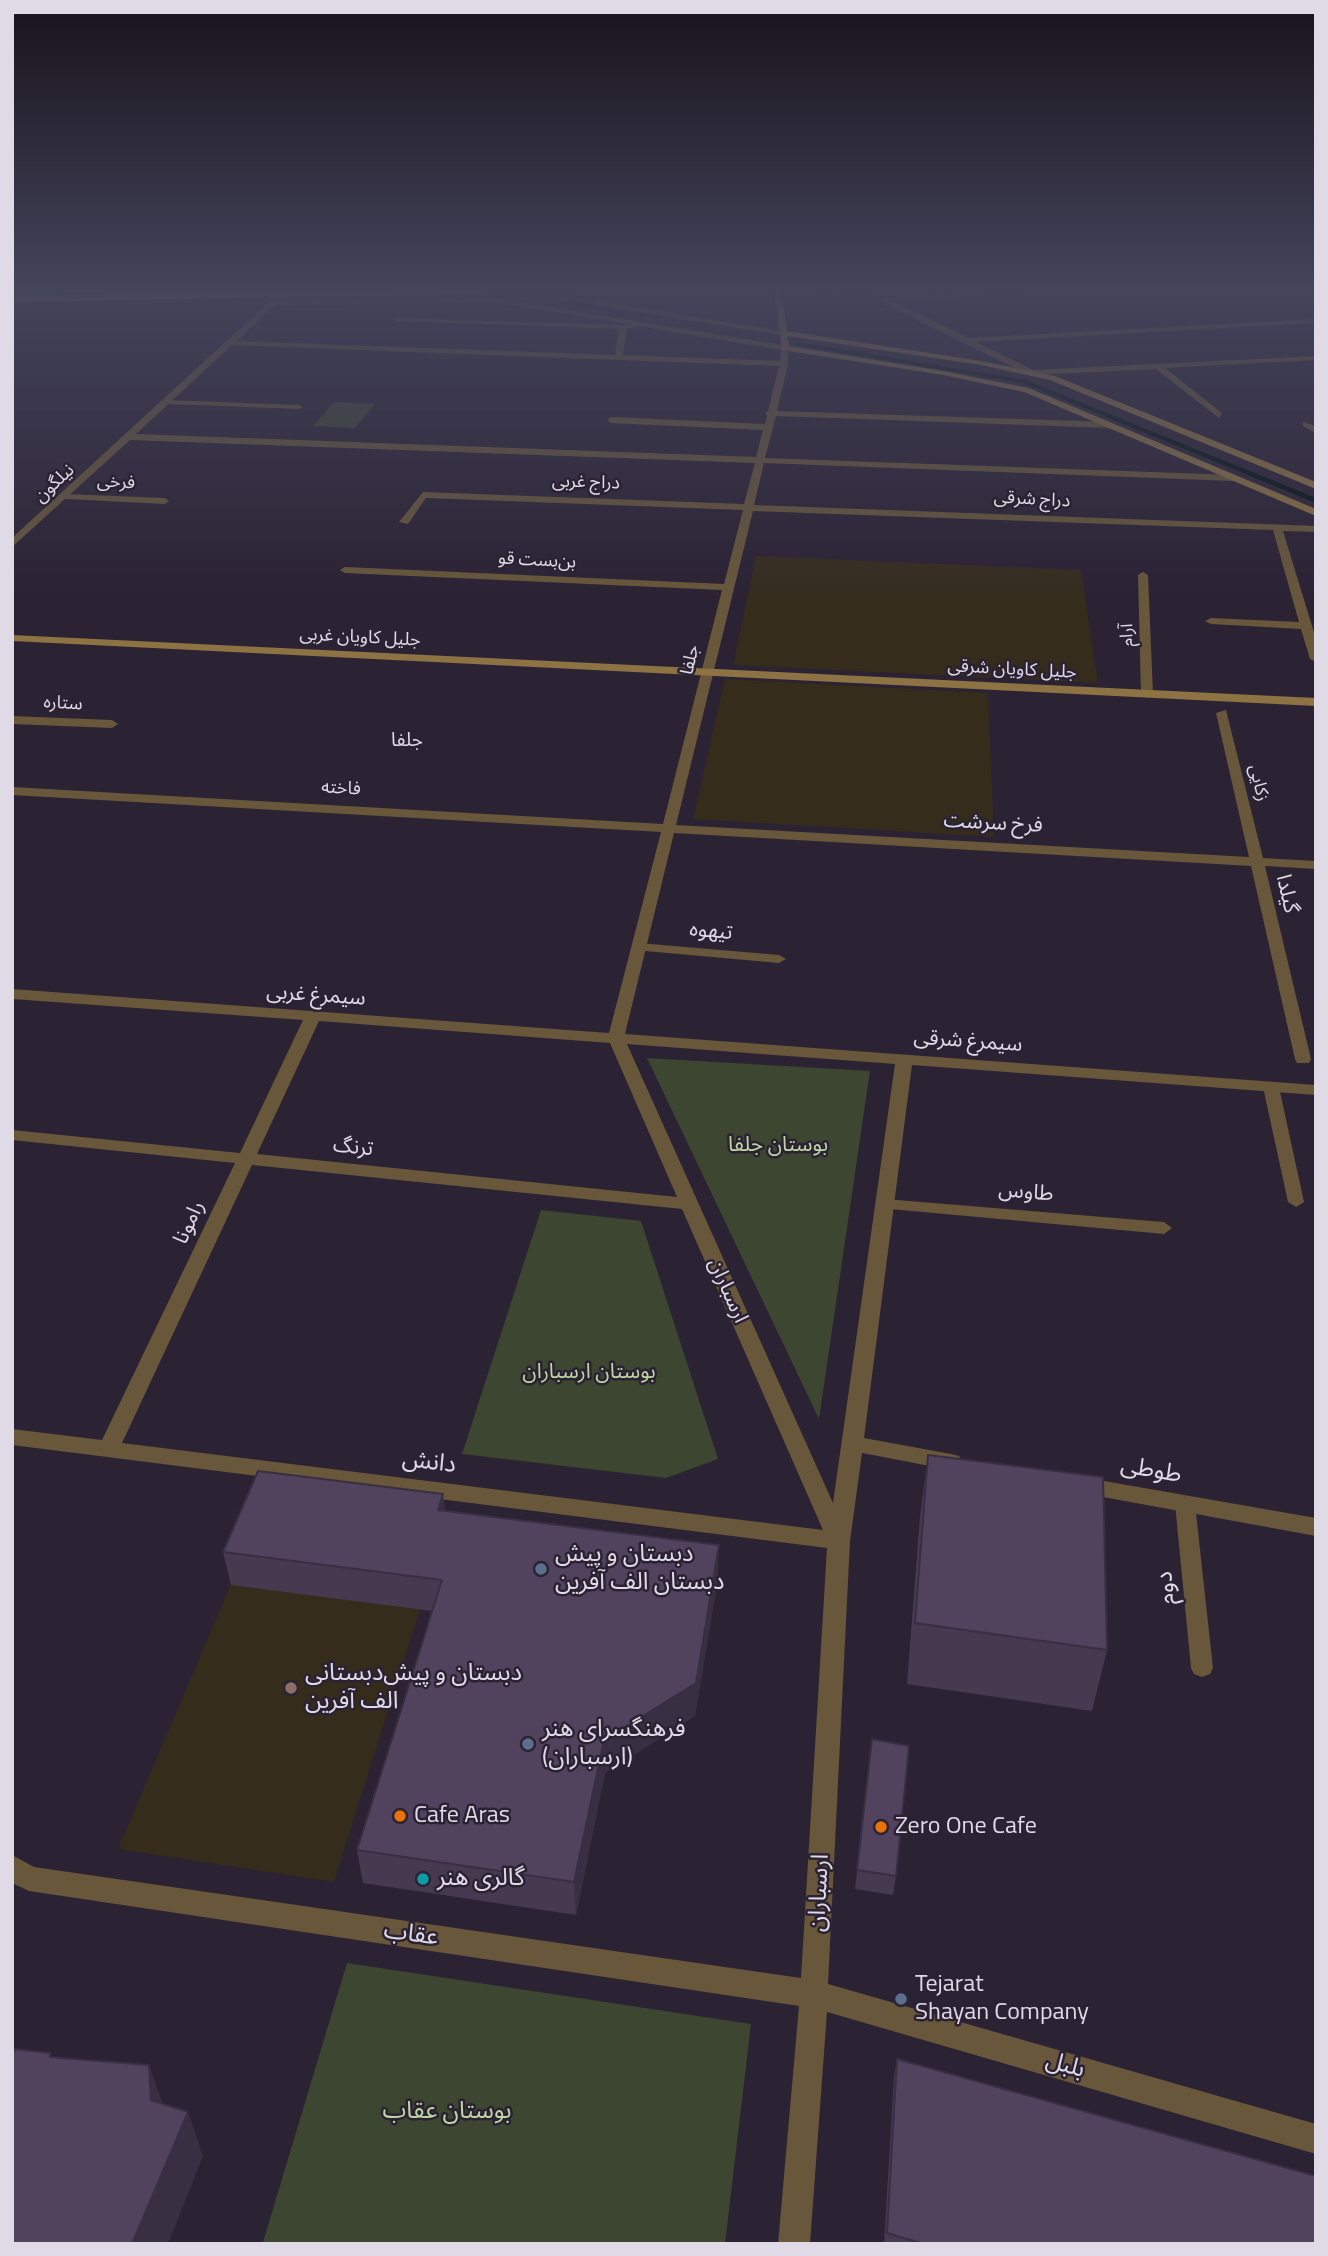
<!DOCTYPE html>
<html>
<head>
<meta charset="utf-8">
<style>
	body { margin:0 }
	#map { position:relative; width:1328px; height:2256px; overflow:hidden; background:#2b2233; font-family:"Titillium Web",sans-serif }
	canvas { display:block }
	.frame { position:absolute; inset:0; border:14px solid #e0dae6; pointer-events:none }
</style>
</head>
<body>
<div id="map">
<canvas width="1328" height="2256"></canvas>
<div class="frame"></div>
</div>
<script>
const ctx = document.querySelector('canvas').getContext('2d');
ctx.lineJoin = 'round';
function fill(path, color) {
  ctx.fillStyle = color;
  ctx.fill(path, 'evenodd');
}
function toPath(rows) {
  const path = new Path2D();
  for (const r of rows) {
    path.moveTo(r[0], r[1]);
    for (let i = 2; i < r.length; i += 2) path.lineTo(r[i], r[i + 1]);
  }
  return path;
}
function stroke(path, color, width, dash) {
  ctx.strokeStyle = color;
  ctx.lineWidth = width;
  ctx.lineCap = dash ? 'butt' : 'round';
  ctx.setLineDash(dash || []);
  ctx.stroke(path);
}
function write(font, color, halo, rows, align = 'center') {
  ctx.font = font + ' "Titillium Web","Noto Sans Arabic",sans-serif';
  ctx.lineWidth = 5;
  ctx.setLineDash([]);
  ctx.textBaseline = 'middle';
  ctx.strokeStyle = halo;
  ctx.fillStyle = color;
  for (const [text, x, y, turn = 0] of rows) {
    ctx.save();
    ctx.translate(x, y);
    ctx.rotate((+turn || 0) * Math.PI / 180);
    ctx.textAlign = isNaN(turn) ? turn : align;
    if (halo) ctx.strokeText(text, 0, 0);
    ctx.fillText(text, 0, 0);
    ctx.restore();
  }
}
const education = toPath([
	[756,556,1081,570,1098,683,733,665],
	[725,679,988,693,994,837,693,819],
	[265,1504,446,1527,334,1882,118,1849]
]);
const green = toPath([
	[334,402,375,404,355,428,313,426],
	[647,1058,870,1071,819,1419],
	[541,1210,641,1221,718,1459,666,1478,462,1454],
	[347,1963,751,2024,725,2244,263,2242]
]);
const stream = toPath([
	[568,301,625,311,628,313,625,315,566,304,568,301],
	[797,342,1026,380,1316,498,1316,503,1023,383,795,345,797,342]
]);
const path = toPath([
	[803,294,868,292]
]);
const lane = toPath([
	[395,318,623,325,649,323,652,325,623,329,397,321,395,318],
	[164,400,299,405,303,407,299,409,167,404,164,400],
	[63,494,165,498,169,501,165,504,66,499,63,498,63,494],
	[639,943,779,955,786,959,779,963,634,950,632,947,634,944,639,943],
	[1271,1082,1279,1087,1304,1202,1296,1207,1288,1202,1263,1087,1271,1082],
	[885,1199,1164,1222,1172,1228,1164,1234,879,1208,877,1204,885,1199],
	[1185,1496,1192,1499,1195,1504,1213,1668,1210,1674,1202,1677,1194,1674,1191,1668,1175,1504,1178,1499,1185,1496]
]);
const street = toPath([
	[1032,289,1076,289,891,300,968,338,1316,319,1316,323,976,342,1033,370,1316,356,1316,360,1165,368,1222,413,1219,418,1156,369,1029,375,885,304,883,298,1032,289],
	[495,298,788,346,788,364,777,411,1111,422,1115,425,1111,428,776,416,765,458,1234,475,1239,478,1234,481,764,463,754,505,1316,526,1316,532,1283,531,1316,639,1316,662,1310,659,1301,629,1211,624,1205,621,1211,618,1299,622,1273,530,753,511,676,825,1249,857,1216,713,1226,710,1263,858,1316,861,1316,869,1265,866,1311,1059,1309,1063,1297,1063,1295,1059,1251,866,674,833,625,1034,1316,1085,1316,1095,912,1065,864,1438,951,1454,959,1456,962,1462,959,1468,951,1470,862,1453,850,1541,828,1984,1316,2124,1316,2154,827,2012,810,2244,778,2244,799,2006,29,1891,12,1883,12,1855,34,1867,801,1978,827,1548,12,1445,12,1429,102,1440,235,1163,12,1140,12,1130,240,1153,303,1020,12,999,12,989,609,1033,661,832,12,795,12,787,663,824,722,590,345,573,340,570,345,567,724,584,743,510,426,498,408,524,399,522,423,492,744,504,755,463,130,440,12,547,12,538,270,301,495,298],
	[495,302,781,350,780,361,623,355,627,327,623,325,619,327,615,355,237,341,275,305,495,302],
	[232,345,619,360,779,366,768,411,765,413,767,415,765,424,611,417,607,420,611,423,763,430,756,457,136,434,232,345],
	[319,1021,610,1043,677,1197,257,1154,319,1021],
	[627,1044,895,1064,833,1503,627,1044],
	[252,1165,682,1209,823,1530,122,1443,252,1165],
	[597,301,782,331,786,333,782,335,594,305,597,301],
	[1303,422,1316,426,1316,433,1303,426,1303,422],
	[1143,572,1148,575,1153,694,1147,698,1141,694,1138,575,1143,572],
	[12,716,112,720,118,724,112,728,12,724,12,716],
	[1081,1477,1316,1518,1316,1536,1081,1493,1073,1491,1070,1485,1073,1479,1081,1477]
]);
const secondary = toPath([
	[774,289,781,289,787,331,981,361,1055,376,1316,482,1316,489,1050,380,981,365,787,336,789,346,943,371,1029,388,1316,509,1316,516,1024,392,943,375,782,350,774,289],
	[12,635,1316,698,1316,706,12,641,12,635]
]);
const highway = toPath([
	[448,289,590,289,586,292,12,302,12,296,448,289]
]);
const wall = toPath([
	[928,1455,1107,1650,1092,1711,907,1684,920,1516],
	[443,1494,445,1511,718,1578,695,1716,605,1773,576,1915,363,1883,357,1850,432,1611,231,1585,223,1552],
	[872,1739,896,1876,893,1895,855,1889],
	[897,2059,1316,2244,884,2244,894,2076]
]);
const shadedWall = toPath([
	[443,1494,446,1527,438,1510],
	[719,1545,718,1578,695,1716,605,1773,576,1915,574,1882,604,1740],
	[149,2065,165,2110,151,2100],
	[188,2112,203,2156,168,2244,132,2244]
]);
const building = toPath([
	[928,1455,1103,1477,1107,1650,915,1623,928,1455],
	[258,1471,443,1494,438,1510,719,1545,696,1683,604,1740,574,1882,357,1850,442,1580,223,1552,258,1471],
	[872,1739,909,1746,896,1876,857,1870,872,1739],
	[15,2049,50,2053,50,2057,149,2065,151,2100,188,2112,132,2244,12,2244,12,2055,15,2049],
	[897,2059,1316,2176,1316,2244,924,2244,887,2233,897,2059]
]);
const markers = [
	[541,1569,7,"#5c6f8a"],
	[291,1688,7,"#8d6e63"],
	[528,1744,7,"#5c6f8a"],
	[400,1816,7,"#e8710a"],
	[881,1827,7,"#e8710a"],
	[423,1879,7,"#0f9aa8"],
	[901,1999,7,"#5c6f8a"]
];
const farStreetnames = [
	["فرخی",116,483,3],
	["دراج غربی",586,483,2],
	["نیلگون",55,484,-43],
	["دراج شرقی",1032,500,3],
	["بن‌بست قو",537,561,3],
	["آرام",1128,635,-92],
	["جلیل کاویان غربی",360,638,3],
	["جلفا",691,660,-76],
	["جلیل کاویان شرقی",1012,670,3],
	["ستاره",63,704,3],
	["زکایی",1258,783,77],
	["فاخته",341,789,3]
];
const farNeighbourhoodnames = [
	["جلفا",407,741]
];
const streetNames = [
	["فرخ سرشت",993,824,3],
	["گیلدا",1286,894,77],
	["تیهوه",711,932,5],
	["سیمرغ غربی",316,996,4],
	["سیمرغ شرقی",968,1042,4],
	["ترنگ",353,1148,6],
	["طاوس",1026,1193,5],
	["رامونا",190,1223,-65],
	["ارسباران",727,1291,66]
];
const parkNames = [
	["بوستان جلفا",778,1146],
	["بوستان ارسباران",589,1373]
];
const nearStreetnames = [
	["دانش",429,1463,7],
	["طوطی",1151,1471,10],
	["دوم",1167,1588,-96],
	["ارسباران",820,1893,-87],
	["عقاب",411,1935,8],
	["بلبل",1065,2066,16]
];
const nearPoinames = [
	["دبستان و پیش",555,1555],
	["دبستان الف آفرین",555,1583],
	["دبستان و پیش‌دبستانی",305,1674],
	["الف آفرین",305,1702],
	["فرهنگسرای هنر",542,1730],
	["(ارسباران)",542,1758],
	["Cafe Aras",414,1816],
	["Zero One Cafe",895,1827],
	["گالری هنر",437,1879],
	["Tejarat",915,1985],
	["Shayan Company",915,2013]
];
const nearParknames = [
	["بوستان عقاب",447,2112]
];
fill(education, '#352c1c');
fill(green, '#3c4631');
fill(stream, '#001215');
stroke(path, '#7a7281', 2, [2.5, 2.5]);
fill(lane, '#68573a');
fill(street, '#68573a');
fill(secondary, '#8d7243');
fill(highway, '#c3994d');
fill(wall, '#463a51');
fill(shadedWall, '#392f42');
fill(building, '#51435e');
stroke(building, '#392f42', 2);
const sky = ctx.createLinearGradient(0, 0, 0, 605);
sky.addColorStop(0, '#18131c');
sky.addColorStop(0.48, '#44445b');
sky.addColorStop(1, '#44445b00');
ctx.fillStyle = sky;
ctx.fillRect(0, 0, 1328, 605);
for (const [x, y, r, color] of markers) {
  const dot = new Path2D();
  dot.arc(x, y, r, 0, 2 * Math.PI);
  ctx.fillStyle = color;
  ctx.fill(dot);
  stroke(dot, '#2b2233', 2.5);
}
write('18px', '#e0dae6', '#2b2233', farStreetnames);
write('19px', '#e0dae6', '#2b2233', farNeighbourhoodnames);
write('21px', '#e0dae6', '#2b2233', streetNames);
write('21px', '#bed7a2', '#2b2233', parkNames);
write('24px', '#e0dae6', '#2b2233', nearStreetnames);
write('24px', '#e0dae6', '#2b2233', nearPoinames, 'left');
write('24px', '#bed7a2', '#2b2233', nearParknames);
</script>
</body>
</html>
